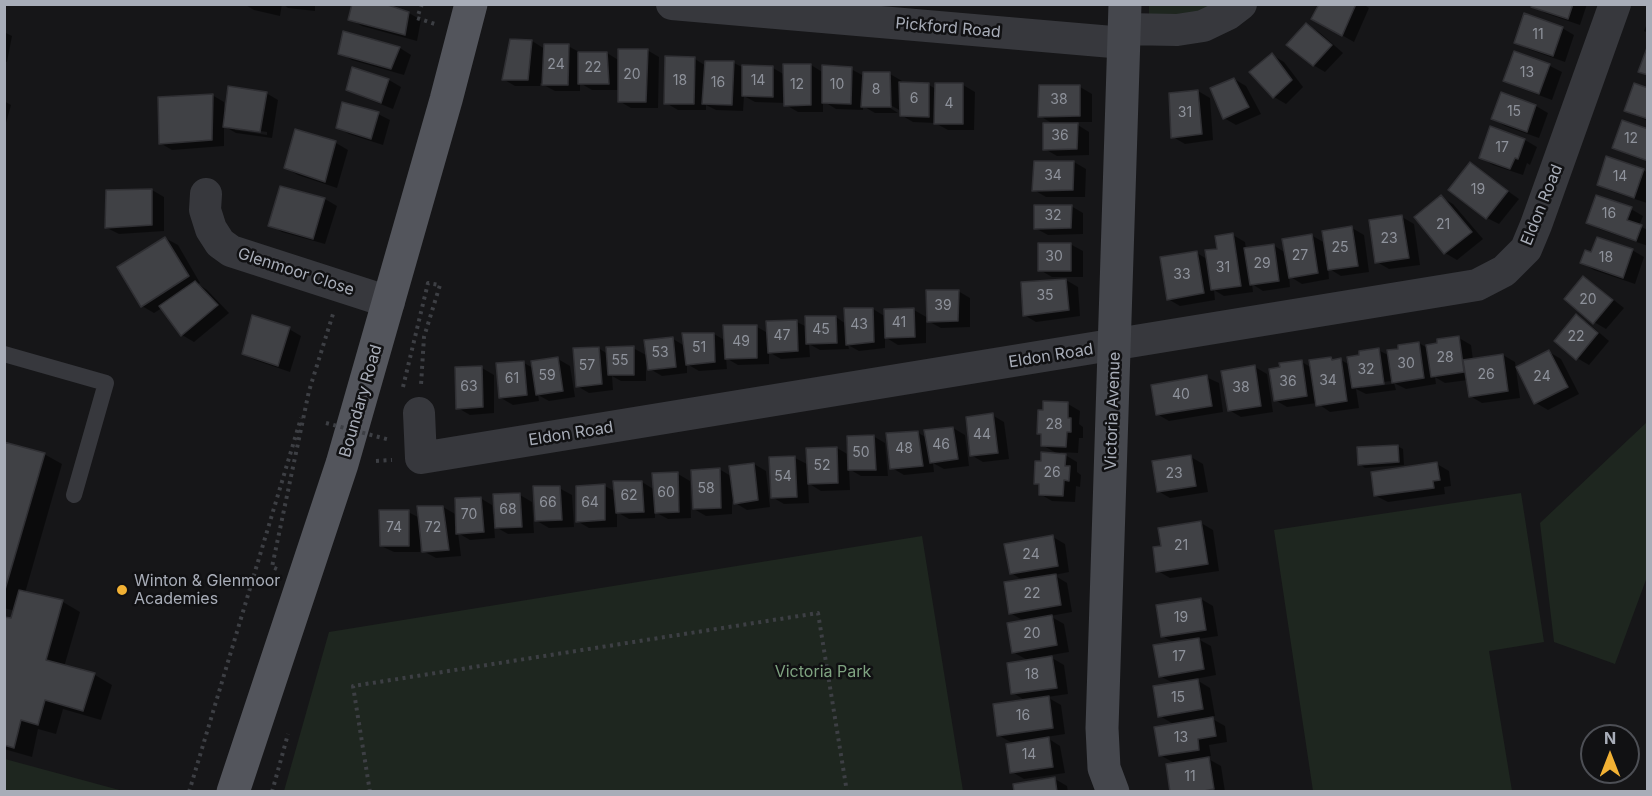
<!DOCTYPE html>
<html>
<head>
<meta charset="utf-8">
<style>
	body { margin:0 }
	#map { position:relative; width:1652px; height:796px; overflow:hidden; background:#161618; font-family:Inter,sans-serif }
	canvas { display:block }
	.frame { position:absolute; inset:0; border:6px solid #a8adb8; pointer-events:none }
	.north { position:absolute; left:1580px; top:724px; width:60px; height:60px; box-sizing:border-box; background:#111113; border:2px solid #4d4f55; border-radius:50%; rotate:0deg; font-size:16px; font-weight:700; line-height:24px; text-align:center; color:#a8adb8 }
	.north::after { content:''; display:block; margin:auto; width:21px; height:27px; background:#f2b134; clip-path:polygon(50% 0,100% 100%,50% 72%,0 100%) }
</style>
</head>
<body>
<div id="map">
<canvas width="1652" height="796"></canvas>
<div class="frame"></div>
<div class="north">N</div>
</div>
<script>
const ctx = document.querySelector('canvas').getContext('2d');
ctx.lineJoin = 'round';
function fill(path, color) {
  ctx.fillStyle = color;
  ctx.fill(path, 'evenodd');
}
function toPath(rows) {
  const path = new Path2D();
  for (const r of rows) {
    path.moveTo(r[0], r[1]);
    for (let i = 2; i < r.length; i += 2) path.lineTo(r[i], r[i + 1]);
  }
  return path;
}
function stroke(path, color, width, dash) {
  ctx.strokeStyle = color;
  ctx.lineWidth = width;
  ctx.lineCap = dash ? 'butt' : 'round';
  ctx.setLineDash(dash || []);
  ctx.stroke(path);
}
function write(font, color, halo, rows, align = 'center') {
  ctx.font = font + ' Inter,sans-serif';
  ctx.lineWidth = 5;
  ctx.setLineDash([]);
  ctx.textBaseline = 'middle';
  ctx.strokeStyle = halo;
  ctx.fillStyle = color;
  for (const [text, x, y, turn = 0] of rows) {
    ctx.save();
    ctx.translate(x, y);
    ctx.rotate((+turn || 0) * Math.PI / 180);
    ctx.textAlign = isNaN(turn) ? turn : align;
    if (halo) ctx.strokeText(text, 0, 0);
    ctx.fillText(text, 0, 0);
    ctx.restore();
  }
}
const green = toPath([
	[1149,5,1217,5,1205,11,1149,19],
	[1647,422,1647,577,1615,664,1554,642,1540,523],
	[1521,493,1544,642,1489,651,1512,791,1313,791,1274,530],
	[922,536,963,791,284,791,329,632],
	[4,759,5,759,123,791,5,791]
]);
const shadow = toPath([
	[244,4,282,4,280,16,254,10],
	[283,4,315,4,315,11,288,8],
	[1321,4,1363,4,1369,8,1354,42,1313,19],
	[1534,4,1587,4,1580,25,1545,13,1533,6],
	[409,13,421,20,417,41,362,26,350,19],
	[1648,21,1648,33,1644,31],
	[1307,25,1319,32,1343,53,1325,72,1313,65],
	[1562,28,1574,35,1565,62,1528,49,1516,42],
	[4,32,12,36,7,62,4,61],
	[344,33,400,48,411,55,404,75,352,60,340,53],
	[532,41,545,49,568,46,581,53,607,53,620,61,647,50,659,57,658,108,631,108,619,101,619,90,592,90,580,83,580,91,555,91,540,83,540,86,515,86,503,79],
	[1515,53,1550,66,1562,72,1552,100,1517,87,1505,80],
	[1272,55,1284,62,1303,87,1286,104,1274,97],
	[695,59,706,66,707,63,734,63,744,68,773,68,785,75,811,65,824,73,851,69,864,76,890,74,902,81,902,84,929,85,936,89,963,85,975,92,974,130,948,130,935,123,913,122,901,115,901,111,885,102,884,104,898,113,875,113,863,106,863,110,836,109,823,101,823,112,798,112,786,105,786,103,755,102,744,96,743,111,716,110,706,105,706,110,678,110,666,103],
	[353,69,389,80,401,87,393,109,360,96,348,89],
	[1234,79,1246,86,1261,114,1236,125,1224,118],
	[1080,87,1092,94,1092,122,1073,122,1089,132,1089,155,1057,156,1045,149,1055,125,1040,116],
	[1648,89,1648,121,1626,111],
	[1198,91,1210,98,1213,140,1185,144,1173,137],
	[266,93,278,100,272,138,236,133,224,126,224,146,172,150,160,143,212,95,224,102,224,111,226,111],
	[235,127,267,132,267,135,235,130],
	[1501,94,1536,106,1548,113,1539,138,1505,126,1493,119],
	[4,101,11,105,4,130],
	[378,114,390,120,383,145,349,134,337,127],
	[1648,130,1648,162,1626,154,1614,148],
	[296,131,336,143,348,150,337,188,298,175,286,168],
	[1525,140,1537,147,1530,165,1527,163,1523,175,1493,165,1481,158],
	[1074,162,1086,169,1085,197,1046,197,1034,190],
	[1470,164,1519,199,1499,224,1487,218],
	[1643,170,1648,173,1647,203,1610,191,1598,185],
	[152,190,164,197,164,231,119,234,107,228],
	[1441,197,1453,204,1483,239,1457,260,1445,253,1416,218],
	[325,199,337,206,325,244,282,232,270,225],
	[1071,206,1083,213,1083,234,1048,235,1035,228],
	[1631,209,1643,216,1639,226,1648,230,1648,246,1599,229,1587,222],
	[1402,217,1414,224,1420,265,1389,269,1377,262],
	[1352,228,1364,235,1369,272,1341,276,1328,268,1329,279,1302,284,1289,276,1290,287,1263,291,1252,284,1253,292,1224,296,1214,290,1215,300,1180,306,1168,299,1197,253,1207,259,1233,235,1245,242,1246,249,1273,245,1286,253,1311,235,1325,243],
	[165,238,178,245,200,283,198,284,207,290,229,313,194,342,182,335,162,308,154,313,142,306],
	[1070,244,1083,251,1083,277,1052,277,1040,270],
	[1632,250,1644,257,1635,284,1594,270,1582,263,1592,254],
	[1583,278,1595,285,1624,308,1606,329,1594,322],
	[1066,280,1078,287,1080,316,1036,322,1024,315],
	[958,291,970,298,970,327,941,328,926,320,926,343,898,345,885,337,885,348,859,351,848,345,849,349,820,350,809,344,810,357,781,359,769,352,769,364,738,365,726,358,727,369,699,371,687,364,687,373,662,376,650,369,673,339,685,346,714,334,726,341,757,327,768,333,767,322,797,322,807,327,836,317,846,324,873,309,886,317,914,310,928,318],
	[1576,316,1588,323,1609,341,1589,365,1577,358],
	[289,329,301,336,290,372,255,360,243,354],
	[1459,338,1471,345,1473,360,1503,355,1515,362,1520,398,1482,403,1470,396,1468,380,1445,383,1435,377,1436,384,1406,389,1394,383,1396,390,1366,394,1356,389,1359,408,1330,412,1317,403,1287,407,1275,400,1302,362,1312,368,1331,358,1335,361,1341,360,1350,365,1378,350,1390,356,1419,343,1429,349],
	[1391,381,1392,384,1362,388,1362,385],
	[598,348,608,354,633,348,646,355,646,381,621,381,612,376,613,390,589,393,577,386],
	[1549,352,1561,359,1579,394,1548,410,1536,403],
	[558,359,570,366,575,397,549,401,538,395,539,401,513,405,501,398,524,363,533,368],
	[1255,367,1267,374,1273,412,1241,417,1229,410],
	[482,368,494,375,494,413,470,415,458,408],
	[1206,377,1219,383,1223,412,1169,421,1157,414],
	[1068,404,1080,411,1079,424,1083,427,1083,438,1079,438,1078,453,1060,452,1077,462,1077,472,1081,475,1080,487,1076,486,1075,502,1052,501,1040,494,1041,486,1035,483,1060,455,1042,445,1043,436,1038,433],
	[992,415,1004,422,1009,459,983,462,971,455],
	[953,428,965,435,969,466,944,469,933,463,934,472,904,475,892,468,917,432,927,438],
	[873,436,885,443,888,476,861,476,849,469,850,490,821,491,808,483,809,503,784,504,772,497,795,458,809,465,808,450,837,448,849,455],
	[4,444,44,454,62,464,25,593,63,602,80,612,64,667,95,675,112,685,101,720,63,709,56,734,38,729,32,757,4,749,4,618,12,620,15,611,4,608],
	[1397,446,1403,449,1404,465,1365,468,1360,464],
	[1191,457,1203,464,1208,492,1170,498,1158,491],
	[754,464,766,471,770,507,747,510,732,501,732,514,706,516,694,509,719,469,731,476],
	[1437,464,1449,471,1451,486,1444,487,1445,494,1388,502,1376,496],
	[678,474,690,481,691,518,668,519,655,512,655,518,629,519,617,512,617,527,589,528,577,521,605,486,616,492,642,482,655,490],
	[559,488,572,495,574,527,549,528,537,521],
	[520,495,532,502,534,533,508,534,494,526,495,538,470,540,458,533,461,556,436,558,423,551,422,542,420,542,420,552,394,552,381,546,408,512,420,518,443,507,457,515,480,498,492,505,493,514,496,514],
	[1201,523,1213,530,1219,571,1170,578,1158,571,1163,547],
	[1053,537,1065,544,1069,572,1054,575,1067,583,1072,612,1050,616,1064,624,1069,652,1028,659,1029,661,1013,652,1024,621,1010,613,1024,581,1011,573],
	[1201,599,1213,606,1218,636,1198,639,1211,646,1216,675,1195,679,1210,688,1215,716,1209,717,1225,726,1227,742,1209,745,1211,756,1205,757,1221,766,1225,792,1172,792,1176,764,1160,755,1175,725,1160,716,1175,684,1160,676,1175,643,1162,636],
	[1052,658,1064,665,1068,694,1047,697,1061,705,1065,734,1046,737,1060,746,1065,773,1024,779,1012,772,1014,744,998,735,1026,701,1013,693],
	[1055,779,1067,786,1068,792,1015,792]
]);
const building = toPath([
	[352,4,385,4,409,12,405,35,348,20,352,4],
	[1319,4,1356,4,1342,36,1311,19,1319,4],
	[1532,4,1573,4,1568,19,1531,7,1532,4],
	[1524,13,1563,27,1553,56,1514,43,1524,13],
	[1306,23,1332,45,1313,66,1286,45,1306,23],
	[343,31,400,47,391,69,338,54,343,31],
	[510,39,532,40,528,80,502,80,510,39],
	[544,44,569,44,568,85,542,85,544,44],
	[1648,45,1648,75,1638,72,1648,45],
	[618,49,648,49,646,102,618,102,618,49],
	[1514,51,1550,64,1539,94,1503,81,1514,51],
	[578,52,607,52,609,84,578,84,578,52],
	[1272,53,1292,80,1273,98,1249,72,1272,53],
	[665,56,695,57,694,104,664,104,665,56],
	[705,61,734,61,732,105,702,104,705,61],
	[783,64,811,64,811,105,784,106,783,64],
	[742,65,773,66,773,97,742,96,742,65],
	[822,65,852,67,851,104,822,103,822,65],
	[352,67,389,79,381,103,346,90,352,67],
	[863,72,890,72,891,107,861,107,863,72],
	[1234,78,1249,107,1223,119,1210,88,1234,78],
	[899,82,929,83,929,117,900,116,899,82],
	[935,83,963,83,963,124,934,124,935,83],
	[1634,83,1648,88,1648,119,1624,111,1634,83],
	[1039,85,1080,85,1080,116,1038,117,1039,85],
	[228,86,267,92,260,132,223,127,228,86],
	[1198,90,1202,134,1171,138,1169,93,1198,90],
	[1501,92,1536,105,1527,132,1491,119,1501,92],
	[213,94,212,140,159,144,158,97,213,94],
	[342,102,379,112,371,139,336,128,342,102],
	[1622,120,1648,129,1648,161,1612,148,1622,120],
	[1043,123,1078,123,1077,149,1043,150,1043,123],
	[1490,126,1525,139,1518,159,1515,158,1510,169,1479,158,1490,126],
	[295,129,336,141,325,182,284,168,295,129],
	[1606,156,1644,169,1634,198,1597,185,1606,156],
	[1034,161,1074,161,1073,190,1032,191,1034,161],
	[1470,162,1508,191,1486,219,1448,190,1470,162],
	[280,186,325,198,313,239,268,226,280,186],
	[152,189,152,225,105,228,106,190,152,189],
	[1441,195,1472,232,1444,254,1414,217,1441,195],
	[1596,195,1632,207,1627,220,1642,225,1636,241,1586,223,1596,195],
	[1034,205,1072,205,1071,228,1034,229,1034,205],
	[1402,215,1409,258,1375,263,1369,220,1402,215],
	[1352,226,1358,266,1328,270,1322,231,1352,226],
	[1233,233,1241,286,1211,290,1205,250,1217,249,1215,236,1233,233],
	[1312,234,1318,273,1289,278,1282,239,1312,234],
	[165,237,189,276,141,307,117,267,165,237],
	[1597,237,1633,249,1623,278,1580,263,1585,250,1591,252,1597,237],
	[1038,243,1071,243,1071,271,1038,271,1038,243],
	[1274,244,1279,281,1250,285,1244,248,1274,244],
	[1197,251,1204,293,1167,300,1160,257,1197,251],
	[1583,276,1613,300,1593,324,1564,299,1583,276],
	[1066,279,1069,310,1023,316,1021,282,1066,279],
	[195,281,218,305,181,336,159,306,195,281],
	[926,290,959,290,958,321,927,322,926,290],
	[844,308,873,308,874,342,846,345,844,308],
	[914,308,915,337,885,338,884,309,914,308],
	[1576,314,1598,333,1576,360,1554,341,1576,314],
	[252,315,290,327,278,366,242,354,252,315],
	[805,316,836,316,837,343,806,344,805,316],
	[797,320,798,351,768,353,766,321,797,320],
	[723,325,757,325,757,358,725,359,723,325],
	[682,333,714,333,715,362,686,365,682,333],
	[1459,336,1464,372,1431,377,1426,345,1437,343,1437,339,1459,336],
	[673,337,676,367,648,370,644,340,673,337],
	[1419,342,1424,378,1392,383,1387,350,1398,349,1398,345,1419,342],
	[634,346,634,375,608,375,606,347,634,346],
	[599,347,602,384,576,387,573,348,599,347],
	[1379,348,1384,384,1352,388,1347,357,1359,355,1359,351,1379,348],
	[1549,350,1568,387,1534,404,1516,367,1549,350],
	[1503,354,1508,391,1469,397,1463,360,1503,354],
	[558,357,563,391,536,395,531,361,558,357],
	[1331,357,1332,360,1341,358,1347,401,1316,406,1309,360,1331,357],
	[1302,360,1307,396,1274,401,1269,369,1280,367,1279,363,1302,360],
	[524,361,527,395,499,398,496,363,524,361],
	[1255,365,1261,406,1228,411,1221,371,1255,365],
	[482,366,483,407,456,409,455,367,482,366],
	[1207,375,1212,406,1156,415,1151,385,1207,375],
	[1043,401,1068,402,1068,418,1071,418,1071,432,1067,432,1066,447,1041,446,1041,434,1037,434,1038,410,1043,410,1043,401],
	[993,413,998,453,970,456,966,417,993,413],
	[953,427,958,459,930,463,924,430,953,427],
	[918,431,923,466,890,469,886,433,918,431],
	[874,435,876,470,848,470,847,436,874,435],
	[4,442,45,453,4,593,4,442],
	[1398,445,1399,462,1358,465,1357,447,1398,445],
	[837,447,838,483,808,484,806,448,837,447],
	[1041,452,1066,454,1065,466,1070,466,1069,481,1064,480,1063,496,1039,495,1039,484,1034,484,1035,461,1041,461,1041,452],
	[1191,455,1196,486,1157,492,1152,461,1191,455],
	[795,456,797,497,771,498,769,457,795,456],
	[1437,462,1440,480,1433,481,1434,488,1374,496,1371,472,1437,462],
	[754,463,758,500,734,504,729,466,754,463],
	[720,468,721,508,693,509,691,470,720,468],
	[678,472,679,512,655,513,652,473,678,472],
	[613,481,642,481,644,512,616,513,613,481],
	[605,484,605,520,576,522,576,486,605,484],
	[533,486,560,486,562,520,535,521,533,486],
	[520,493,522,527,495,528,493,494,520,493],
	[481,497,484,532,456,534,455,498,481,497],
	[417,506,443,506,449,550,422,552,417,506],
	[379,510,409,510,409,546,380,546,379,510],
	[1201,521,1208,564,1156,572,1153,547,1161,546,1158,528,1201,521],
	[1053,535,1058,566,1010,574,1004,544,1053,535],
	[1056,574,1061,605,1009,614,1004,582,1056,574],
	[19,590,63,600,46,660,95,673,83,711,45,700,38,725,21,720,14,748,4,745,4,617,11,618,19,590],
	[1201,598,1206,630,1161,637,1156,605,1201,598],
	[1052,615,1057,645,1012,653,1007,623,1052,615],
	[1199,638,1204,669,1159,677,1153,645,1199,638],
	[1052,656,1057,688,1011,694,1007,663,1052,656],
	[1198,679,1203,709,1158,717,1153,686,1198,679],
	[1049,696,1053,728,997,736,993,704,1049,696],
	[1213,717,1216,736,1198,739,1199,750,1159,756,1154,727,1213,717],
	[1049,737,1053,767,1010,773,1006,744,1049,737],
	[1209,757,1214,789,1199,792,1170,792,1166,764,1209,757],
	[1055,777,1057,792,1014,792,1013,784,1055,777]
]);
const path = toPath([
	[422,4,417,18,435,24],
	[403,387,428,283,440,285,424,337,421,385],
	[376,461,392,460],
	[277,569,272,567,309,391,333,314],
	[189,792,301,418],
	[272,792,288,734],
	[370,792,353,686,818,613,847,792]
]);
const lane = toPath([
	[4,354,106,383,74,495]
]);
const street = toPath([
	[672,4,1124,43],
	[1124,29,1177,30,1203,26,1228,14,1241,4],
	[206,194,205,210,211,229,220,243,231,251,389,302],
	[419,413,421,458,1477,285,1504,271,1526,249,1536,225,1615,4]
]);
const secondary = toPath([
	[1113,792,1104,768,1102,728,1125,4]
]);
const primary = toPath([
	[233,792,342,464,446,100,471,4]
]);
const pathBridge = toPath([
	[326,423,390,440]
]);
const markers = [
	[122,590,6,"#f2b134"]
];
const numberNames = [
	["11",1538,35],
	["24",556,65],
	["22",593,68],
	["13",1527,73],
	["20",632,75],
	["18",680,81],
	["14",758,81],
	["16",718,83],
	["12",797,85],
	["10",837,85],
	["8",876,90],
	["6",914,99],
	["38",1059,100],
	["4",949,104],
	["15",1514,112],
	["31",1185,113],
	["36",1060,136],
	["12",1631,139],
	["17",1502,148],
	["34",1053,176],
	["14",1620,177],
	["19",1478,190],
	["16",1609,214],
	["32",1053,216],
	["21",1443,225],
	["23",1389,239],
	["25",1340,248],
	["27",1300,256],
	["30",1054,257],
	["18",1606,258],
	["29",1262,264],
	["31",1223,268],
	["33",1182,275],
	["35",1045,296],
	["20",1588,300],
	["39",943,306],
	["41",899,323],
	["43",859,325],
	["45",821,330],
	["47",782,336],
	["22",1576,337],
	["49",741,342],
	["51",699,348],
	["53",660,353],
	["28",1445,358],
	["55",620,361],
	["30",1406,364],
	["57",587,366],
	["32",1366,370],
	["26",1486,375],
	["59",547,376],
	["24",1542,377],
	["61",512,379],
	["34",1328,381],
	["36",1288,382],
	["63",469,387],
	["38",1241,388],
	["40",1181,395],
	["28",1054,425],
	["44",982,435],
	["46",941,445],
	["48",904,449],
	["50",861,453],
	["52",822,466],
	["26",1052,473],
	["23",1174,474],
	["54",783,477],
	["58",706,489],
	["60",666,493],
	["62",629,496],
	["66",548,503],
	["64",590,503],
	["68",508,510],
	["70",469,515],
	["74",394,528],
	["72",433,528],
	["21",1181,546],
	["24",1031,555],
	["22",1032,594],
	["19",1181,618],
	["20",1032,634],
	["17",1179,657],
	["18",1032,675],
	["15",1178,698],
	["16",1023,716],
	["13",1181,738],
	["14",1029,755],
	["11",1190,777]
];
const streetNames = [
	["Pickford Road",948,28,5],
	["Eldon Road",1542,205,-68],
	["Glenmoor Close",296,272,18],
	["Eldon Road",1051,356,-9],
	["Boundary Road",361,401,-74],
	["Victoria Avenue",1113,411,-88],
	["Eldon Road",571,434,-9]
];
const poiNames = [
	["Winton & Glenmoor",134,581],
	["Academies",134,599]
];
const parkNames = [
	["Victoria Park",823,672]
];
fill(green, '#1e261f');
fill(shadow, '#0007');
fill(building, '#404145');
stroke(building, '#303034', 1.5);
stroke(path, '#3d3f44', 4, [3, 4.5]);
stroke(lane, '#37383d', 16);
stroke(street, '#37383d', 32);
stroke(secondary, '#45474d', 33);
stroke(primary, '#53555c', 33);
stroke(pathBridge, '#3d3f44', 4, [3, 4.5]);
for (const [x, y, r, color] of markers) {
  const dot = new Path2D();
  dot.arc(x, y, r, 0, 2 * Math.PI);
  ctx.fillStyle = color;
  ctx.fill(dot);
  stroke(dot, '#111113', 2);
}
write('14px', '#8e929b', null, numberNames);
write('16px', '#a8adb8', '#111113', streetNames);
write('16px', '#a8adb8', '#111113', poiNames, 'left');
write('16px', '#7fa381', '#111113', parkNames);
</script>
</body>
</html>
